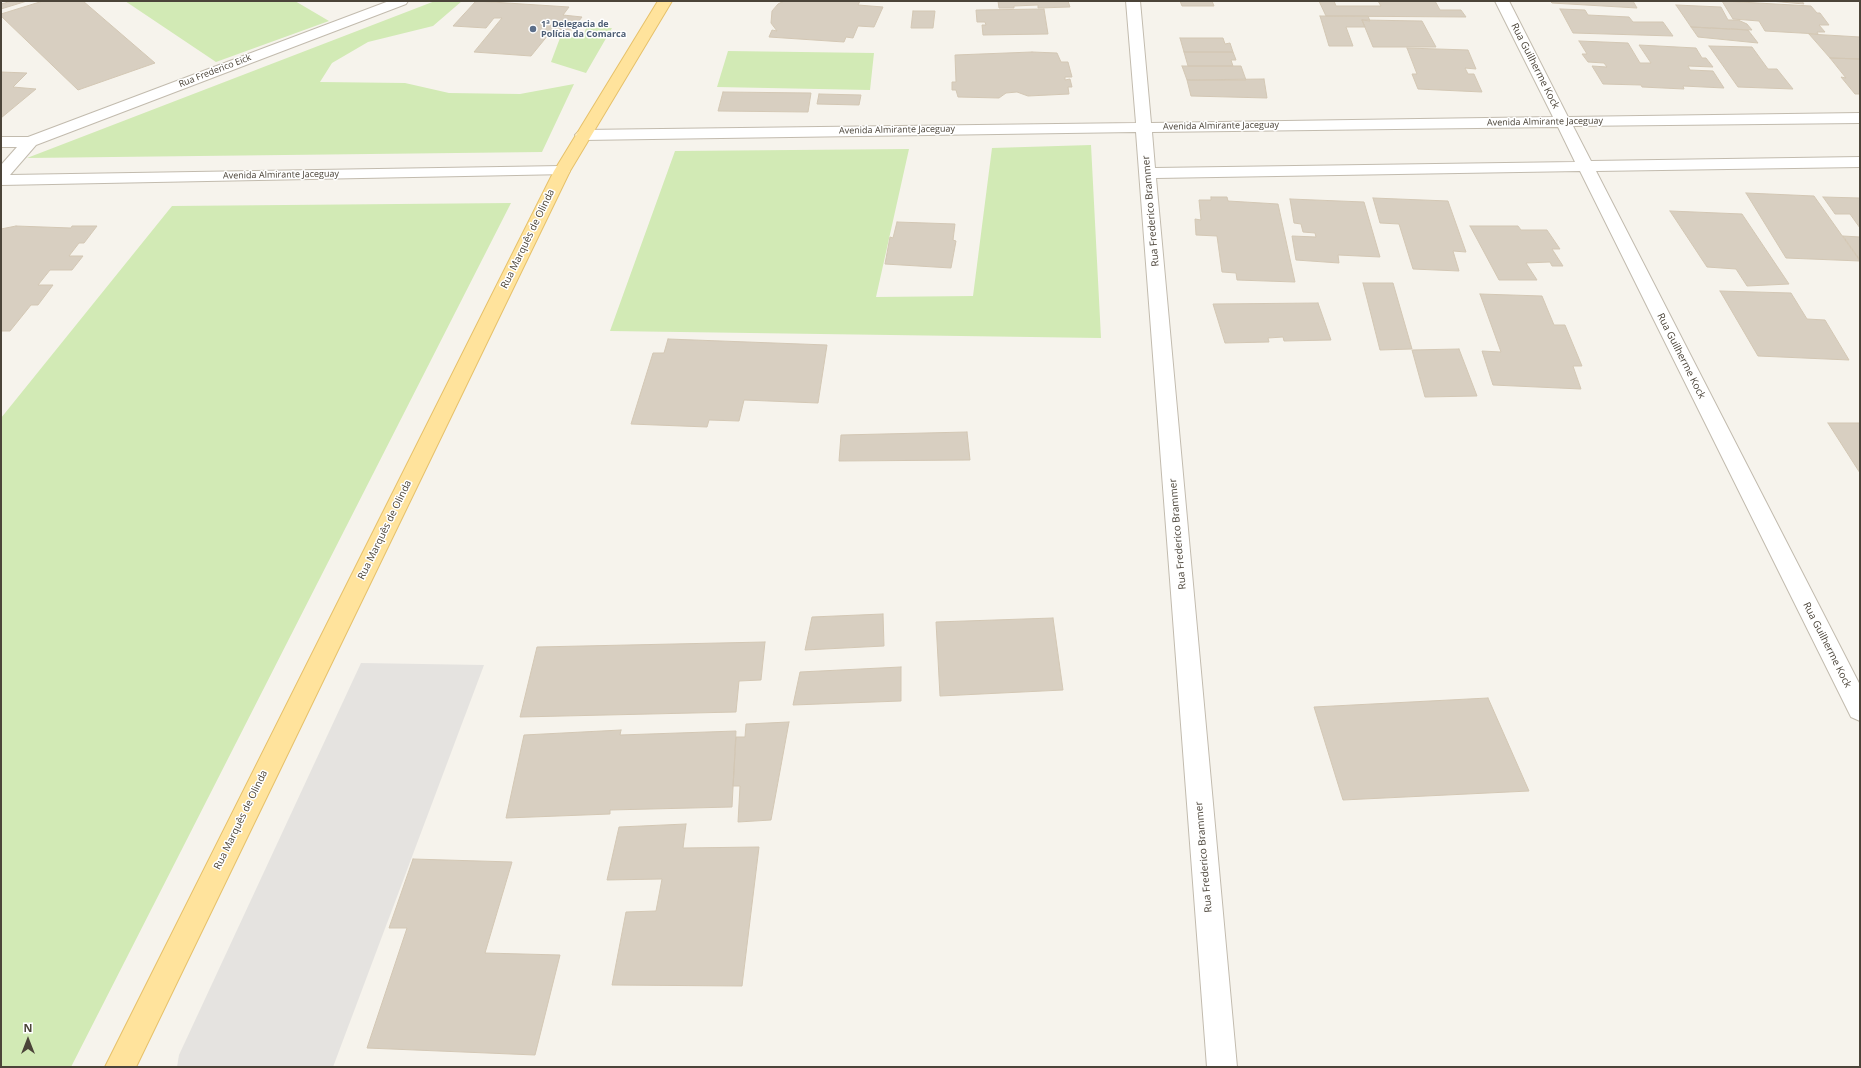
<!DOCTYPE html>
<html>
<head>
<meta charset="utf-8">
<style>
	body { margin:0 }
	#map { position:relative; width:1861px; height:1068px; overflow:hidden; background:#f6f3ec; font-family:"Open Sans",sans-serif }
	canvas { display:block }
	.frame { position:absolute; inset:0; border:2px solid #4b4439; pointer-events:none }
	.north { position:absolute; left:8px; top:1020px; width:40px; height:40px; -webkit-text-stroke:3px #fff; paint-order:stroke; rotate:0deg; font-size:11px; font-weight:700; line-height:16px; text-align:center; color:#4b4439 }
	.north::after { content:''; display:block; margin:auto; width:14px; height:18px; background:#4b4439; clip-path:polygon(50% 0,100% 100%,50% 72%,0 100%) }
</style>
</head>
<body>
<div id="map">
<canvas width="1861" height="1068"></canvas>
<div class="frame"></div>
<div class="north">N</div>
</div>
<script>
const ctx = document.querySelector('canvas').getContext('2d');
ctx.lineJoin = 'round';
function fill(path, color) {
  ctx.fillStyle = color;
  ctx.fill(path, 'evenodd');
}
function toPath(rows) {
  const path = new Path2D();
  for (const r of rows) {
    path.moveTo(r[0], r[1]);
    for (let i = 2; i < r.length; i += 2) path.lineTo(r[i], r[i + 1]);
  }
  return path;
}
function stroke(path, color, width, dash) {
  ctx.strokeStyle = color;
  ctx.lineWidth = width;
  ctx.lineCap = dash ? 'butt' : 'round';
  ctx.setLineDash(dash || []);
  ctx.stroke(path);
}
function write(font, color, halo, rows, align = 'center') {
  ctx.font = font + ' "Open Sans",sans-serif';
  ctx.lineWidth = 3;
  ctx.setLineDash([]);
  ctx.textBaseline = 'middle';
  ctx.strokeStyle = halo;
  ctx.fillStyle = color;
  for (const [text, x, y, turn = 0] of rows) {
    ctx.save();
    ctx.translate(x, y);
    ctx.rotate((+turn || 0) * Math.PI / 180);
    ctx.textAlign = isNaN(turn) ? turn : align;
    if (halo) ctx.strokeText(text, 0, 0);
    ctx.fillText(text, 0, 0);
    ctx.restore();
  }
}
const green = toPath([
	[125,1,295,1,329,21,216,62],
	[435,1,462,1,433,26,368,42,332,63,320,82,405,83,449,93,520,94,574,84,542,152,27,158],
	[586,28,612,28,586,73,551,62,560,38,583,37],
	[728,51,874,53,870,90,717,87],
	[1091,145,1101,338,610,331,675,151,909,149,876,297,973,296,992,148],
	[511,203,71,1067,1,1067,1,418,172,206]
]);
const parking = toPath([
	[361,663,484,665,333,1067,177,1067,179,1055]
]);
const building = toPath([
	[12,1,27,1,1,9,1,4,12,1],
	[43,1,83,1,155,63,78,90,1,16,1,14,43,1],
	[476,1,569,7,563,15,582,17,572,30,553,29,531,56,474,52,502,18,494,18,486,28,453,26,476,1],
	[860,1,858,5,883,7,874,27,858,26,853,38,846,37,844,42,769,37,772,30,777,31,771,23,772,11,778,4,784,1,860,1],
	[998,1,1068,1,1070,7,1038,8,1038,5,1014,6,1014,8,999,8,998,1],
	[1180,1,1212,1,1214,6,1182,6,1180,1],
	[1319,1,1334,1,1336,6,1381,6,1378,1,1435,1,1440,10,1461,10,1466,17,1326,16,1319,1],
	[1550,1,1633,1,1637,8,1552,3,1550,1],
	[1722,1,1811,6,1817,13,1820,13,1829,25,1819,25,1825,32,1817,32,1818,34,1765,31,1759,21,1733,19,1722,1],
	[1770,1,1802,1,1804,4,1770,1],
	[1676,5,1721,7,1728,20,1738,20,1747,24,1752,30,1691,27,1676,5],
	[1044,9,1048,34,983,35,982,25,986,25,985,22,977,22,976,10,1044,9],
	[1560,9,1585,10,1588,15,1629,17,1633,22,1663,22,1673,36,1573,33,1560,9],
	[913,11,935,11,933,28,911,28,913,11],
	[1320,16,1368,16,1370,21,1362,20,1365,27,1346,27,1353,46,1329,46,1320,16],
	[1362,20,1422,21,1436,47,1373,47,1362,20],
	[1691,27,1748,30,1758,43,1698,37,1691,27],
	[1809,34,1860,37,1860,59,1830,58,1809,34],
	[1180,38,1223,38,1225,44,1230,43,1233,52,1184,52,1180,38],
	[1579,41,1628,43,1640,63,1651,63,1639,45,1696,48,1702,58,1706,58,1713,67,1688,66,1690,70,1713,71,1724,88,1683,86,1684,89,1642,87,1641,85,1603,84,1592,66,1607,67,1604,63,1588,62,1582,54,1587,54,1579,41],
	[1709,46,1752,47,1768,69,1777,69,1793,89,1738,87,1709,46],
	[1407,48,1468,50,1476,69,1465,68,1468,74,1474,74,1482,92,1418,89,1412,74,1417,74,1407,48],
	[1032,52,1057,53,1061,62,1068,62,1072,77,1065,77,1065,80,1070,79,1072,87,1068,87,1069,94,1028,96,1017,92,1006,93,999,98,958,97,956,90,952,90,952,82,956,82,955,55,1032,52],
	[1184,52,1233,52,1236,60,1231,60,1233,66,1188,66,1184,52],
	[1830,58,1860,59,1860,94,1855,94,1841,77,1846,78,1830,58],
	[1182,66,1241,66,1246,80,1187,80,1182,66],
	[1,72,27,73,13,87,36,89,1,118,1,72],
	[1264,79,1267,98,1191,96,1187,80,1264,79],
	[723,92,811,93,808,112,718,111,723,92],
	[819,94,861,95,859,105,817,104,819,94],
	[1746,193,1814,196,1860,261,1786,258,1746,193],
	[1211,197,1227,197,1228,201,1278,204,1295,282,1237,280,1236,273,1222,272,1217,236,1196,235,1195,219,1201,220,1199,200,1211,200,1211,197],
	[1823,197,1860,198,1860,228,1850,214,1835,214,1823,197],
	[1373,198,1448,201,1466,252,1453,251,1459,271,1413,269,1399,224,1380,223,1373,198],
	[1290,199,1364,202,1380,257,1338,255,1339,263,1296,260,1292,236,1316,237,1315,233,1303,232,1301,224,1294,223,1290,199],
	[1670,211,1742,214,1789,284,1747,286,1736,269,1707,267,1670,211],
	[897,222,955,224,953,240,956,241,951,268,885,264,890,237,893,238,897,222],
	[16,226,71,228,72,226,97,226,84,243,79,243,69,256,83,256,72,270,50,270,38,285,53,285,38,305,31,305,10,331,1,331,1,229,16,226],
	[1470,226,1518,226,1521,230,1547,230,1560,249,1552,249,1563,266,1552,266,1550,262,1526,263,1537,280,1499,280,1470,226],
	[1843,236,1860,237,1860,260,1843,236],
	[1363,283,1393,283,1412,349,1380,350,1363,283],
	[1720,291,1791,293,1807,319,1825,320,1849,360,1758,356,1720,291],
	[1480,294,1542,296,1554,325,1565,325,1582,366,1573,366,1581,389,1493,385,1482,351,1501,352,1480,294],
	[1318,303,1331,340,1284,341,1283,337,1268,338,1269,342,1225,343,1213,304,1318,303],
	[668,339,827,345,818,403,744,400,739,421,709,420,707,427,631,424,653,353,664,353,668,339],
	[1459,349,1477,396,1425,397,1412,350,1459,349],
	[1828,423,1860,423,1860,473,1828,423],
	[967,432,970,460,839,461,841,435,967,432],
	[883,614,884,646,805,650,812,617,883,614],
	[1053,618,1063,690,940,696,936,622,1053,618],
	[765,642,761,680,739,681,736,712,520,717,537,647,765,642],
	[901,667,901,701,793,705,800,672,901,667],
	[1488,698,1529,791,1343,800,1314,707,1488,698],
	[789,722,771,820,738,822,740,786,733,786,736,737,745,737,746,724,789,722],
	[621,730,620,735,736,731,732,807,610,810,610,814,506,818,524,735,621,730],
	[686,824,683,848,759,847,742,986,612,985,626,912,656,911,662,879,607,880,619,827,686,824],
	[413,859,512,862,485,953,560,955,535,1055,367,1048,407,928,389,928,413,859]
]);
const street = toPath([
	[389,1,408,1,406,4,36,145,10,175,562,166,568,168,570,171,568,174,1,185,1,165,17,147,1,147,1,137,28,137,389,1],
	[1126,1,1140,1,1151,123,1553,117,1495,1,1509,1,1568,117,1860,113,1860,123,1573,126,1591,161,1860,157,1860,167,1596,171,1860,685,1860,721,1851,717,1580,171,1156,178,1237,1067,1207,1067,1136,132,583,140,578,138,575,135,578,132,583,130,1136,123,1126,1],
	[1558,127,1575,162,1155,168,1152,132,1558,127]
]);
const primary = toPath([
	[658,1,672,1,570,171,136,1067,105,1067,554,171,658,1]
]);
const markers = [
	[533,29,4,"#5c6f8a"]
];
const farServicenames = [
	["1ª Delegacia de",541,24],
	["Polícia da Comarca",541,34]
];
const farStreetnames = [
	["Rua Frederico Eick",215,71,-21],
	["Avenida Almirante Jaceguay",1545,122,-1],
	["Avenida Almirante Jaceguay",1221,126,-1],
	["Avenida Almirante Jaceguay",897,130,-1],
	["Avenida Almirante Jaceguay",281,175,-1]
];
const streetNames = [
	["Rua Guilherme Kock",1535,66,63],
	["Rua Frederico Brammer",1151,211,-95],
	["Rua Marquês de Olinda",528,239,-64],
	["Rua Guilherme Kock",1681,356,63],
	["Rua Marquês de Olinda",385,530,-64],
	["Rua Frederico Brammer",1178,534,-95],
	["Rua Guilherme Kock",1827,645,63],
	["Rua Marquês de Olinda",241,820,-64],
	["Rua Frederico Brammer",1204,857,-95]
];
fill(green, '#d2eab5');
fill(parking, '#e5e3e0');
fill(building, '#d8cfc1');
stroke(building, '#d3c7b4', 1);
stroke(street, '#c2bbae', 2);
stroke(primary, '#e6c16a', 2);
fill(street, '#fff');
fill(primary, '#ffe39c');
for (const [x, y, r, color] of markers) {
  const dot = new Path2D();
  dot.arc(x, y, r, 0, 2 * Math.PI);
  ctx.fillStyle = color;
  ctx.fill(dot);
  stroke(dot, '#fff', 1.5);
}
write('bold 9px', '#4e5e75', '#fff', farServicenames, 'left');
write('9px', '#4b4439', '#fff', farStreetnames);
write('10px', '#4b4439', '#fff', streetNames);
</script>
</body>
</html>
